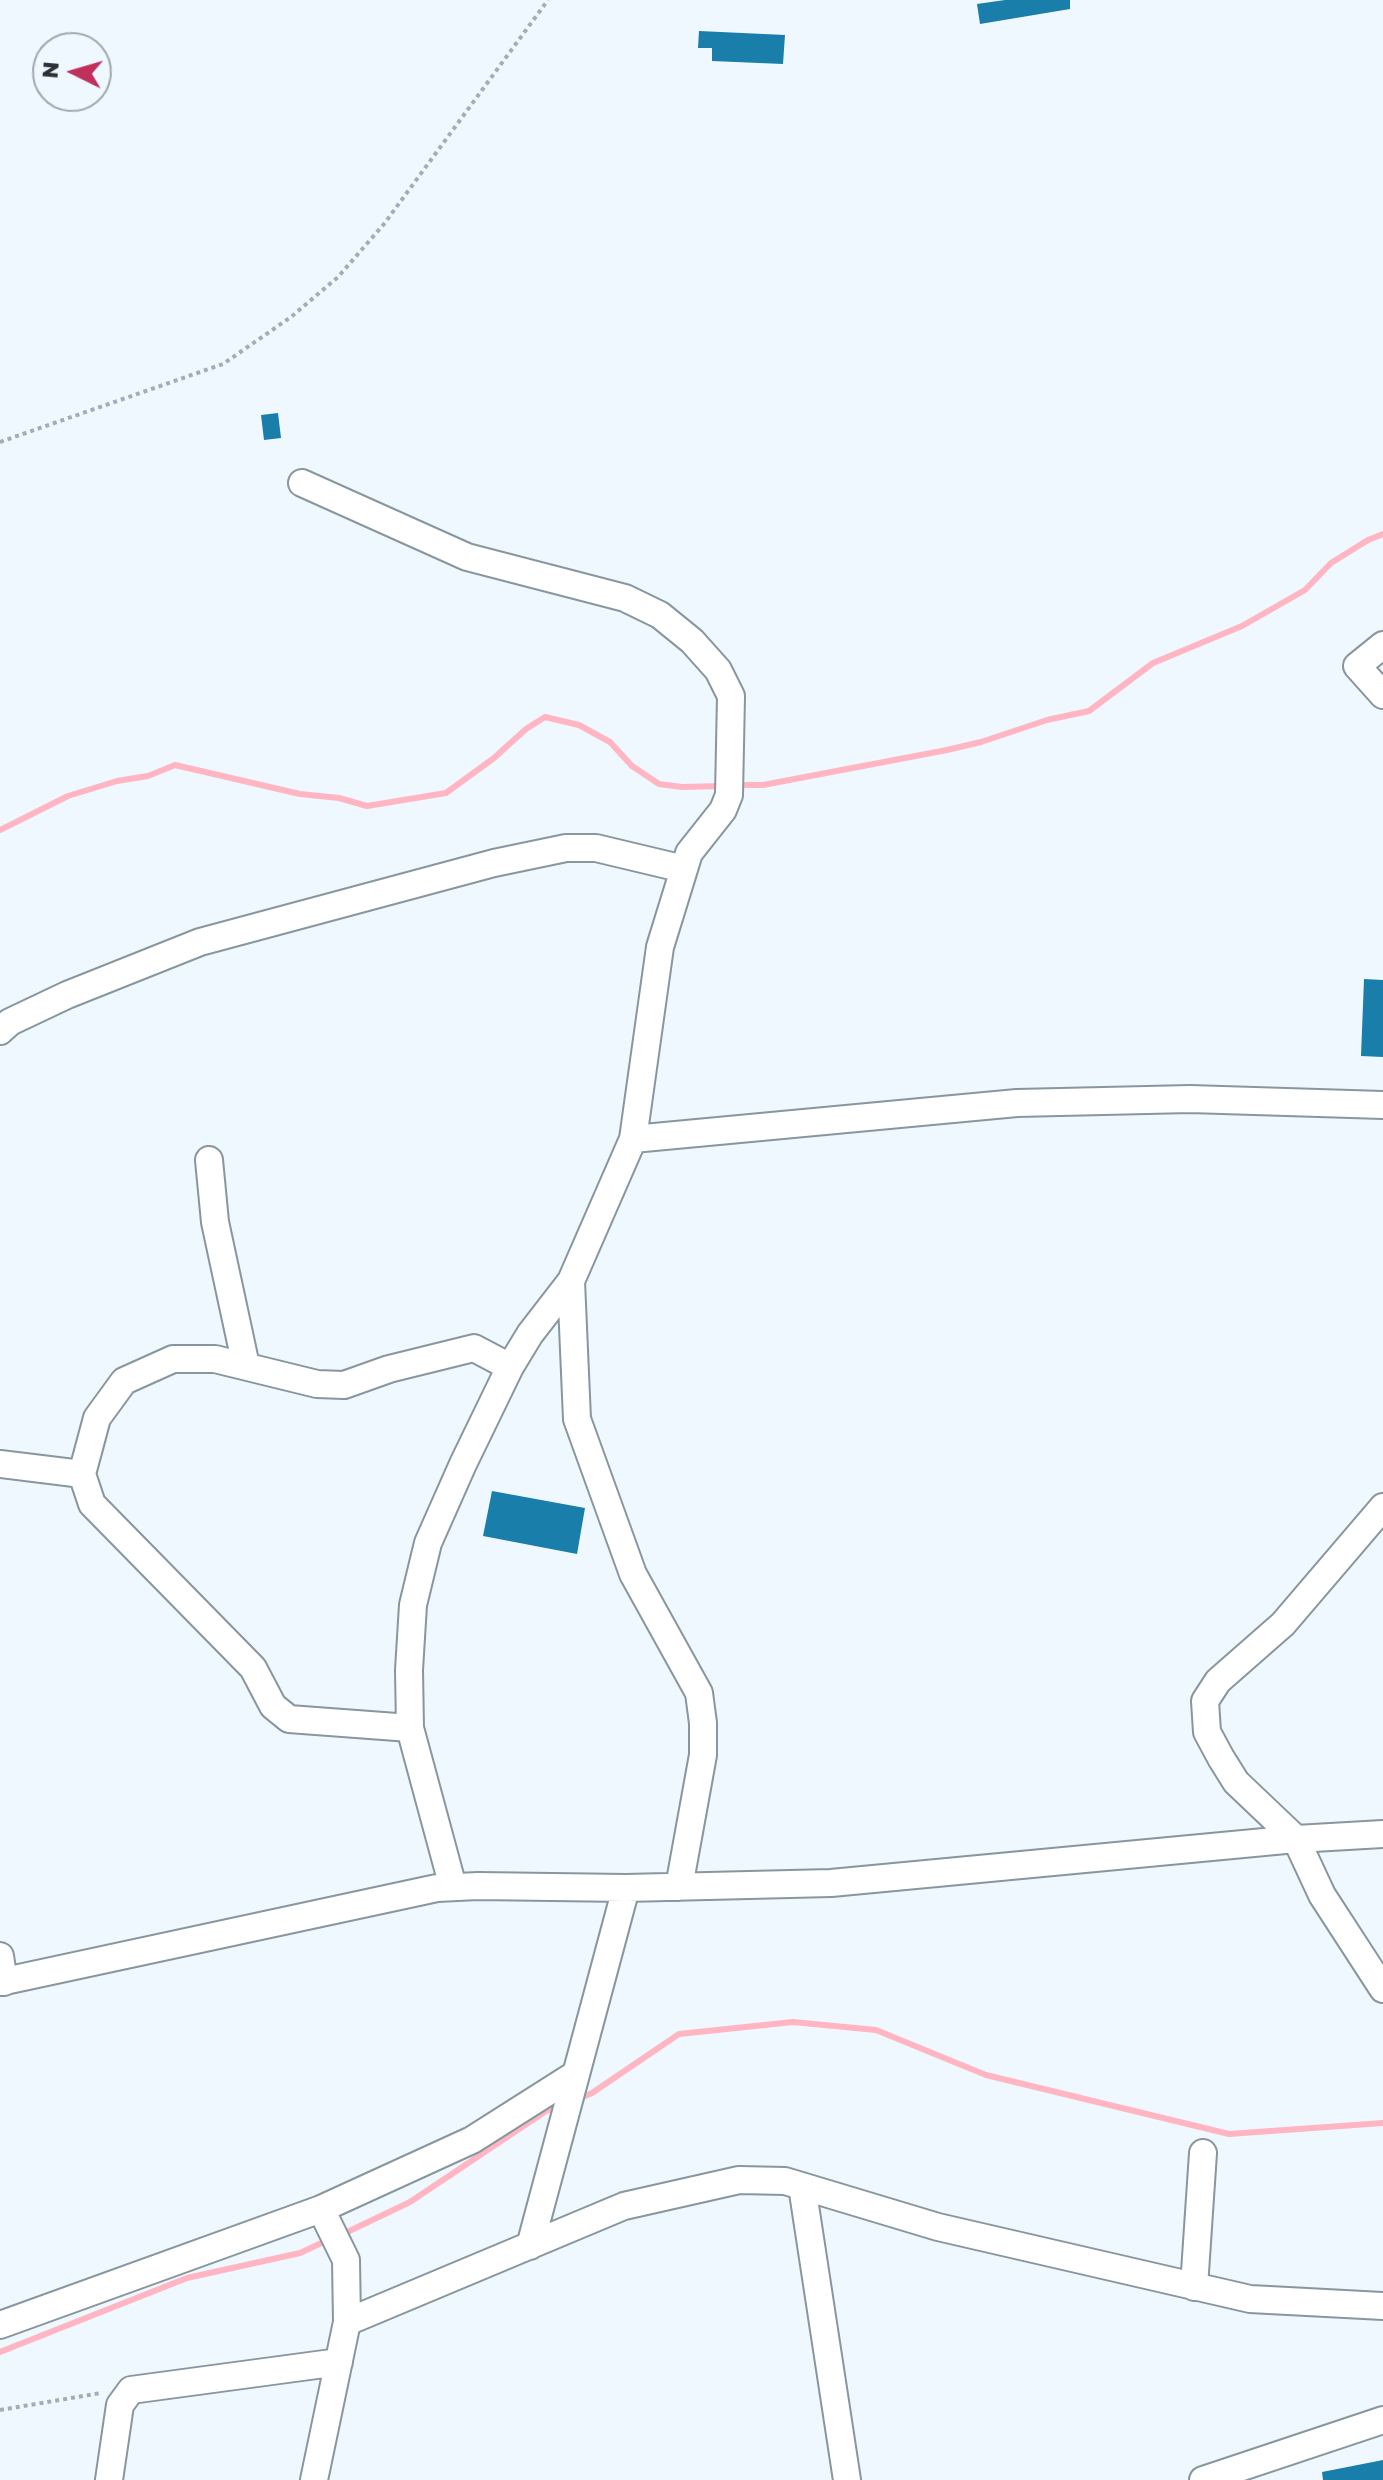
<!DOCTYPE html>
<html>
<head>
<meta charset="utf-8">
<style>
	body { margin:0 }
	#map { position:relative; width:1383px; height:2480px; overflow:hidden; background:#eff8fe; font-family:"Golos Text",sans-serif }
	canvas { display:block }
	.north { position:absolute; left:32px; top:32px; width:80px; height:80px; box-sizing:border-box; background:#eff8fe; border:2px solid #a1a8ae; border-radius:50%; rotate:275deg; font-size:22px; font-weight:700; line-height:32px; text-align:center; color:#2b3135 }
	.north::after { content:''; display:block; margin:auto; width:28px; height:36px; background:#bf305c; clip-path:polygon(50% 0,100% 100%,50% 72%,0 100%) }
</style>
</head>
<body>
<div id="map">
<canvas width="1383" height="2480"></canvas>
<div class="north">N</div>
</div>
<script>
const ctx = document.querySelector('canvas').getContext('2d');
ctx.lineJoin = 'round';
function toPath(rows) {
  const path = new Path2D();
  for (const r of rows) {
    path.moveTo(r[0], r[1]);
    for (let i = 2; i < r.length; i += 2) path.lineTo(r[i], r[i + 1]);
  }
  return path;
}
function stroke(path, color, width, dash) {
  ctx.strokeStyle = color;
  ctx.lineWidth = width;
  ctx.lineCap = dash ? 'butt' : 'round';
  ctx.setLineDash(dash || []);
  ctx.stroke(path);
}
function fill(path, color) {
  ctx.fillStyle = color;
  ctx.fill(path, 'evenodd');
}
const stream = toPath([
	[735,785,763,785,947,750,981,742,1047,720,1089,711,1153,663,1242,626,1305,590,1331,563,1368,540,1383,534],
	[0,830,68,796,117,781,148,776,175,765,300,794,339,798,367,806,446,793,494,758,526,729,545,717,579,725,610,742,632,766,659,784,682,787,724,786],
	[576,2100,592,2093,679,2034,793,2022,876,2030,986,2075,1229,2134,1383,2123],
	[341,2235,410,2202,546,2111,558,2107],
	[0,2352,187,2278,300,2253,330,2239]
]);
const building = toPath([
	[1005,0,1070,0,1070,9,980,24,977,4],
	[699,31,785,35,783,64,712,61,712,48,698,48],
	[278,413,281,438,264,440,261,415],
	[1364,979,1383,980,1383,1057,1361,1056],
	[492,1491,585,1508,577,1554,483,1536],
	[1383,2460,1383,2480,1323,2480,1322,2472]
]);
const path = toPath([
	[0,442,223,364,291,317,338,277,384,224,548,0],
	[0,2410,101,2393]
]);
const minor = toPath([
	[302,483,467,557,625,598,660,615,692,641,718,670,731,696,729,795,723,810,689,853,660,947,633,1139,571,1281,530,1334,510,1367,463,1464,428,1543,413,1605,409,1670,410,1728,453,1887],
	[1383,645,1357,666,1383,695],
	[0,1031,10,1022,67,995,200,942,494,863,566,848,596,848,684,869],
	[633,1139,1017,1103,1190,1099,1383,1105],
	[209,1160,215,1222,246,1366],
	[571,1281,577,1419,633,1574,699,1693,703,1723,703,1755,679,1887],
	[0,1464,82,1474],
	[1383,1507,1283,1624,1218,1681,1205,1701,1207,1732,1221,1758,1236,1782,1296,1839,1322,1895,1383,1989],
	[410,1728,289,1719,273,1706,253,1668,92,1504,82,1474,97,1418,124,1381,173,1359,215,1359,317,1384,344,1385,389,1369,474,1348,510,1367],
	[0,1956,4,1982],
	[0,1982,437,1888,478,1886,626,1888,831,1883,1296,1839,1383,1834],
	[802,2186,847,2480],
	[530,2246,626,1888],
	[1194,2287,1203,2153],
	[347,2322,624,2206,739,2180,785,2181,938,2227,1250,2299,1383,2306],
	[0,2325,321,2209,472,2140,576,2074],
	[109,2480,120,2405,131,2390,339,2362],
	[314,2480,347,2322,346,2260,321,2209],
	[1203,2480,1383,2420]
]);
stroke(stream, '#ffb5c2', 6);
fill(building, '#197ea9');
stroke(minor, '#88969e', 30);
stroke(path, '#a5adb2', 4, [4, 4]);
stroke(minor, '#fff', 26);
</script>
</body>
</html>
